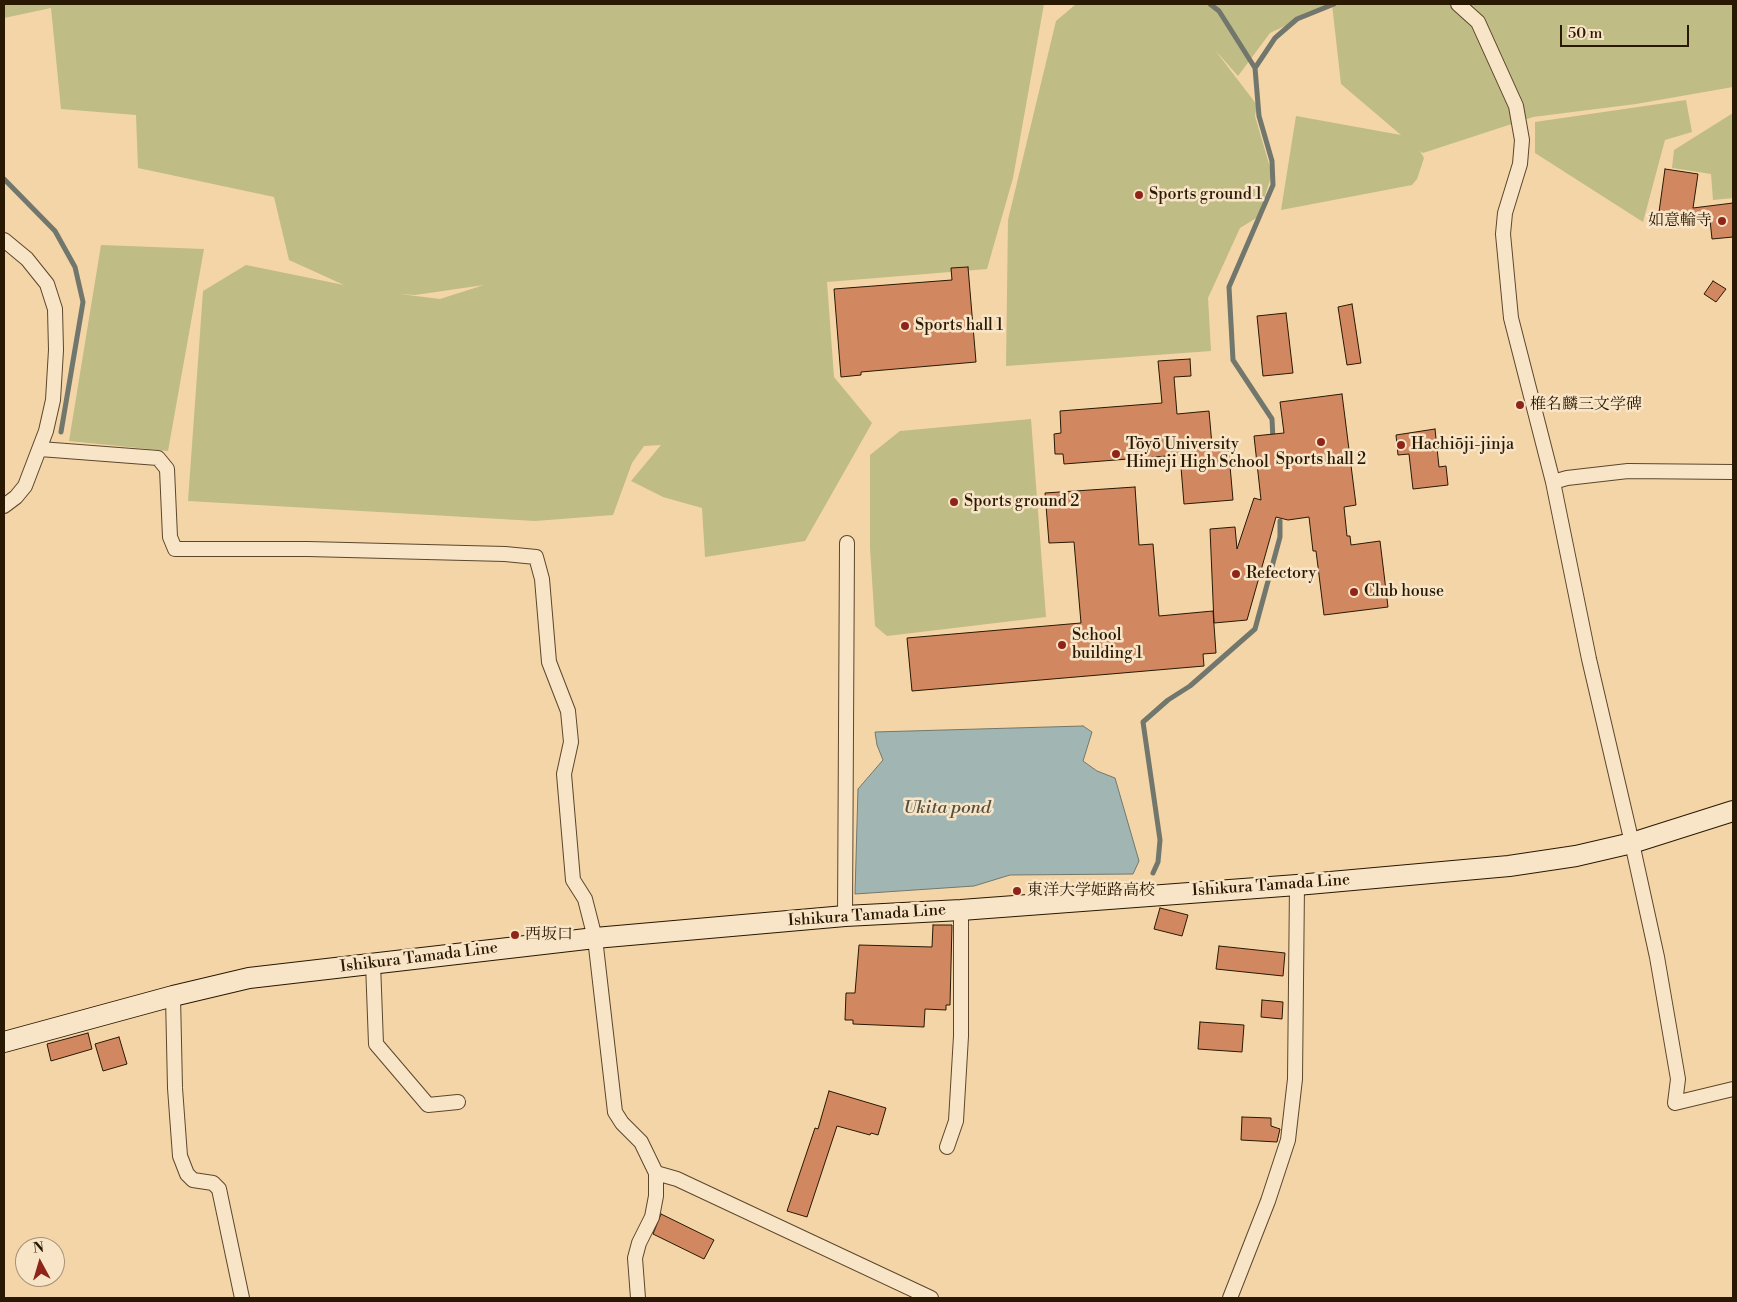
<!DOCTYPE html>
<html>
<head>
<meta charset="utf-8">
<style>
	body { margin:0 }
	#map { position:relative; width:1737px; height:1302px; overflow:hidden; background:#f4d5a8; font-family:"Libre Bodoni",serif }
	canvas { display:block }
	.frame { position:absolute; inset:0; border:5px solid #291802; pointer-events:none }
	.north { position:absolute; left:15px; top:1237px; width:50px; height:50px; box-sizing:border-box; background:#f8e4c6; border:1px solid #a59278; border-radius:50%; rotate:354deg; font-size:14px; font-weight:700; line-height:20px; text-align:center; color:#291802 }
	.north::after { content:''; display:block; margin:auto; width:18px; height:22px; background:#8f2418; clip-path:polygon(50% 0,100% 100%,50% 72%,0 100%) }
	.scale { position:absolute; left:1560px; top:25px; width:129px; height:22px; box-sizing:border-box; border:2px solid #291802; border-top:0; padding-left:6px; font-size:15px; line-height:18px; white-space:nowrap; color:#291802; -webkit-text-stroke:4px #f8e4c6; paint-order:stroke }
</style>
</head>
<body>
<div id="map">
<canvas width="1737" height="1302"></canvas>
<div class="frame"></div>
<div class="north">N</div>
<div class="scale">50 m</div>
</div>
<script>
const ctx = document.querySelector('canvas').getContext('2d');
ctx.lineJoin = 'round';
function fill(path, color) {
  ctx.fillStyle = color;
  ctx.fill(path, 'evenodd');
}
function toPath(rows) {
  const path = new Path2D();
  for (const r of rows) {
    path.moveTo(r[0], r[1]);
    for (let i = 2; i < r.length; i += 2) path.lineTo(r[i], r[i + 1]);
  }
  return path;
}
function stroke(path, color, width, dash) {
  ctx.strokeStyle = color;
  ctx.lineWidth = width;
  ctx.lineCap = dash ? 'butt' : 'round';
  ctx.setLineDash(dash || []);
  ctx.stroke(path);
}
function write(font, color, halo, rows, align = 'center') {
  ctx.font = font + ' "Libre Bodoni","Noto Serif JP",serif';
  ctx.lineWidth = 5;
  ctx.setLineDash([]);
  ctx.textBaseline = 'middle';
  ctx.strokeStyle = halo;
  ctx.fillStyle = color;
  for (const [text, x, y, turn = 0] of rows) {
    ctx.save();
    ctx.translate(x, y);
    ctx.rotate((+turn || 0) * Math.PI / 180);
    ctx.textAlign = isNaN(turn) ? turn : align;
    if (halo) ctx.strokeText(text, 0, 0);
    ctx.fillText(text, 0, 0);
    ctx.restore();
  }
}
const green = toPath([
	[4,4,1044,4,1013,178,987,269,827,282,834,377,872,423,805,541,705,557,702,508,663,497,631,481,661,445,644,446,632,463,613,515,535,521,188,501,203,291,246,265,344,285,289,260,274,197,138,168,136,115,61,109,51,8,4,18],
	[484,285,440,299,400,294,415,295],
	[1076,4,1733,4,1733,87,1636,104,1533,117,1423,153,1420,151,1424,158,1417,179,1412,185,1281,210,1296,116,1401,135,1341,84,1332,4,1270,33,1238,76,1215,50,1257,105,1255,116,1272,174,1258,217,1240,228,1208,298,1211,351,1006,366,1008,220,1056,21],
	[1686,100,1692,132,1665,140,1643,222,1535,153,1535,122],
	[1733,113,1733,198,1713,200,1711,174,1672,168,1674,150],
	[101,245,204,249,168,451,69,441],
	[1031,419,1046,617,887,636,875,626,870,548,870,455,900,431]
]);
const water = toPath([
	[1083,726,1092,732,1083,761,1097,771,1115,778,1139,861,1133,874,1010,875,974,886,855,894,858,789,883,760,877,745,875,732,1083,726]
]);
const stream = toPath([
	[1210,4,1219,11,1255,68,1259,116,1272,161,1273,185,1229,287,1233,360,1272,419,1273,440],
	[1255,68,1275,38,1297,19,1334,4],
	[4,179,55,231,75,267,83,302,61,432],
	[1153,873,1158,862,1160,840,1143,722,1168,700,1190,686,1255,629,1280,537,1280,521]
]);
const building = toPath([
	[1665,169,1698,174,1693,208,1733,203,1733,237,1712,239,1710,220,1659,212,1665,169],
	[968,267,976,362,861,372,861,375,841,377,834,289,952,280,951,268,968,267],
	[1713,281,1726,289,1716,302,1704,294,1713,281],
	[1352,304,1361,363,1347,365,1338,307,1352,304],
	[1286,313,1293,373,1263,376,1257,316,1286,313],
	[1190,359,1191,376,1174,377,1177,414,1209,411,1212,445,1228,443,1233,500,1184,504,1180,455,1064,464,1063,454,1055,454,1054,434,1061,433,1060,411,1162,403,1158,361,1190,359],
	[1342,394,1356,505,1344,507,1347,536,1350,536,1351,545,1380,541,1388,607,1324,615,1316,551,1313,551,1309,517,1288,520,1276,517,1247,620,1214,623,1210,529,1235,527,1237,549,1254,498,1261,500,1254,436,1284,433,1280,402,1342,394],
	[1435,429,1439,467,1446,466,1448,485,1413,489,1409,454,1398,455,1396,435,1435,429],
	[1135,487,1139,545,1153,544,1159,616,1213,611,1216,653,1203,654,1204,666,912,691,907,638,1081,623,1074,542,1049,543,1045,493,1135,487],
	[1160,908,1188,915,1182,936,1154,929,1160,908],
	[933,925,952,925,950,1005,946,1005,946,1010,925,1009,924,1027,853,1024,853,1020,845,1020,846,993,855,993,859,945,932,947,933,925],
	[1219,946,1285,953,1283,976,1216,969,1219,946],
	[1262,1000,1283,1002,1282,1019,1261,1017,1262,1000],
	[1200,1022,1244,1025,1242,1052,1198,1049,1200,1022],
	[88,1033,92,1049,51,1061,47,1044,88,1033],
	[119,1037,127,1064,103,1071,95,1044,119,1037],
	[829,1091,886,1108,878,1135,871,1133,870,1135,837,1126,807,1217,787,1211,815,1128,818,1129,829,1091],
	[1242,1117,1271,1118,1271,1126,1280,1129,1277,1142,1241,1140,1242,1117],
	[661,1214,714,1240,704,1259,653,1234,661,1214]
]);
const street = toPath([
	[1458,4,1478,22,1516,106,1522,140,1520,164,1505,213,1503,234,1511,318,1553,482,1589,659,1632,843,1657,957,1678,1079,1675,1103,1733,1089],
	[4,240,27,259,47,284,55,309,56,350,53,400,46,431,25,486,16,497,4,506],
	[40,449,158,458,167,469,170,537,175,549,308,549,505,554,536,557,542,579,549,662,568,711,571,742,564,774,573,880,585,899,595,938,615,1112,622,1123,641,1142,656,1173,656,1196,652,1217,639,1243,635,1258,638,1298],
	[1553,482,1567,478,1628,471,1733,472],
	[845,916,847,543],
	[373,963,376,1044,428,1105,458,1102],
	[173,996,175,1088,180,1156,187,1174,193,1180,213,1183,219,1189,242,1298],
	[947,1147,956,1121,961,1036,961,910],
	[656,1173,677,1179,931,1298],
	[1230,1298,1268,1201,1288,1140,1295,1079,1297,885]
]);
const secondary = toPath([
	[4,1042,173,996,249,978,595,938,845,916,961,910,1297,885,1509,866,1576,856,1632,843,1733,811]
]);
const markers = [
	[1139,195,5,"#8f2418"],
	[1722,221,5,"#8f2418"],
	[905,326,5,"#8f2418"],
	[1520,405,5,"#8f2418"],
	[1321,442,5,"#8f2418"],
	[1401,445,5,"#8f2418"],
	[1116,454,5,"#8f2418"],
	[954,502,5,"#8f2418"],
	[1236,574,5,"#8f2418"],
	[1354,592,5,"#8f2418"],
	[1062,645,5,"#8f2418"],
	[1017,891,5,"#8f2418"],
	[515,935,5,"#8f2418"]
];
const poiNames = [
	["Sports ground 1",1149,195],
	["如意輪寺",1712,221,"right"],
	["Sports hall 1",915,326],
	["椎名麟三文学碑",1530,405],
	["Tōyō University",1126,445],
	["Himeji High School",1126,463],
	["Hachiōji-jinja",1411,445],
	["Sports hall 2",1321,460,"center"],
	["Sports ground 2",964,502],
	["Refectory",1246,574],
	["Club house",1364,592],
	["School",1072,636],
	["building 1",1072,654],
	["東洋大学姫路高校",1027,891],
	["西坂口",525,935]
];
const streetNames = [
	["Ishikura Tamada Line",1271,886,-4],
	["Ishikura Tamada Line",867,916,-4],
	["Ishikura Tamada Line",419,958,-7]
];
const waterNames = [
	["Ukita pond",947,809]
];
fill(green, '#bfbc85');
fill(water, '#a1b6b3');
stroke(water, '#71776c', 1);
stroke(stream, '#71776c', 5);
fill(building, '#d18861');
stroke(building, '#291802', 1);
stroke(street, '#5c472c', 16);
stroke(secondary, '#291802', 22);
stroke(street, '#f8e4c6', 14);
stroke(secondary, '#f8e4c6', 20);
for (const [x, y, r, color] of markers) {
  const dot = new Path2D();
  dot.arc(x, y, r, 0, 2 * Math.PI);
  ctx.fillStyle = color;
  ctx.fill(dot);
  stroke(dot, '#f8e4c6', 2);
}
write('16px', '#291802', '#f8e4c6', poiNames, 'left');
write('16px', '#291802', '#f8e4c6', streetNames);
write('italic 18px', '#534f40', '#f8e4c6', waterNames);
</script>
</body>
</html>
